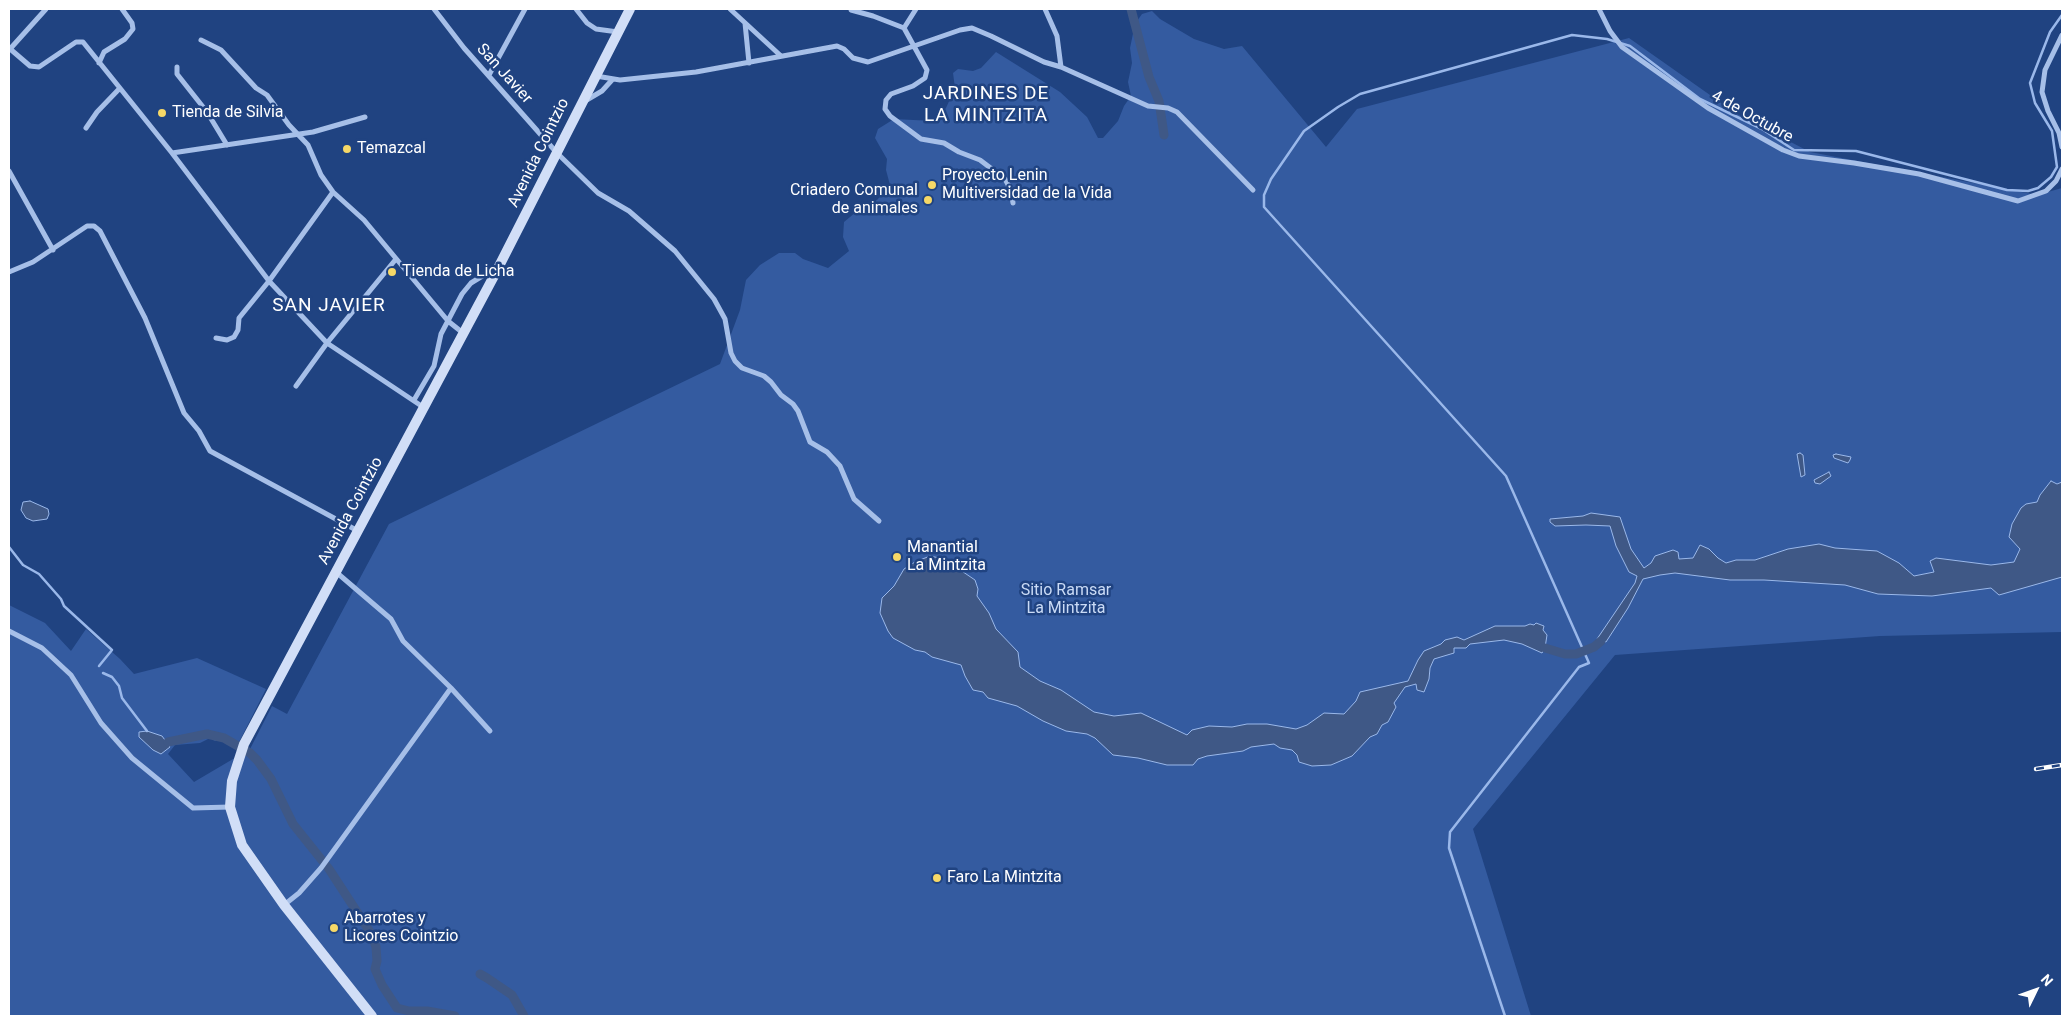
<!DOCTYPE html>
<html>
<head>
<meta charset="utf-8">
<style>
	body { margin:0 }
	#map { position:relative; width:2071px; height:1025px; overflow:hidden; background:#204381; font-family:Roboto,sans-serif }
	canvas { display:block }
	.frame { position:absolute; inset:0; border:10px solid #fff; pointer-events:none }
	.north { position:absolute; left:2011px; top:965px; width:50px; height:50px; -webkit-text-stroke:4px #204381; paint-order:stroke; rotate:48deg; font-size:14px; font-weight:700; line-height:20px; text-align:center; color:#fff }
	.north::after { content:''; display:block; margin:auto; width:18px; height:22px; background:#fff; clip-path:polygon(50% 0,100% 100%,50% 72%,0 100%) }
</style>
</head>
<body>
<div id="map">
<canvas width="2071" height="1025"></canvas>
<div class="frame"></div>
<div class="north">N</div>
</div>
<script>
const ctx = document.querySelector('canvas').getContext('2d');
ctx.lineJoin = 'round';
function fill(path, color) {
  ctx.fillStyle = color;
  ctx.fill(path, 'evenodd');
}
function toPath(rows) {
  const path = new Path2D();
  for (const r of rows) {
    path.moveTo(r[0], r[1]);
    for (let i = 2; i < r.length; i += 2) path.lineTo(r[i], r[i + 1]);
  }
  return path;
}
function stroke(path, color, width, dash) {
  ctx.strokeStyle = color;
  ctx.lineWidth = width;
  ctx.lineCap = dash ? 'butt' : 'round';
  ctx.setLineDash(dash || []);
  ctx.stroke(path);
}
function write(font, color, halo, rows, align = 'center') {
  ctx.font = font + ' Roboto,sans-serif';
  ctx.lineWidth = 5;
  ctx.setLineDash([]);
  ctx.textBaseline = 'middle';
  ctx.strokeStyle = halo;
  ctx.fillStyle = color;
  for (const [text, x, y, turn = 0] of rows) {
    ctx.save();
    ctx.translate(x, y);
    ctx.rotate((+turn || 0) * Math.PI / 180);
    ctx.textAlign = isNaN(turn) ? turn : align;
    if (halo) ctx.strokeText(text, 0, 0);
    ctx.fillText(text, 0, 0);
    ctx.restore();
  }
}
const green = toPath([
	[1152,11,1160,19,1194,39,1224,49,1242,46,1326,147,1357,109,1629,38,1737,114,1810,152,2037,195,2062,188,2062,632,1880,636,1615,655,1473,829,1531,1016,9,1016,9,605,45,623,71,651,86,629,120,659,134,674,197,658,266,689,236,748,224,740,215,741,210,738,200,743,175,745,168,754,194,782,250,749,272,706,287,714,389,524,720,364,740,310,746,280,760,265,779,253,795,253,803,259,828,268,849,251,843,237,844,222,856,212,877,200,890,185,886,170,887,159,875,138,878,129,894,119,933,121,946,108,955,88,953,73,958,69,973,71,981,68,996,52,1060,92,1087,117,1098,138,1103,138,1118,121,1124,106,1131,96,1128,82,1132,63,1130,48,1135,24,1142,14]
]);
const water = toPath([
	[1800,453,1803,455,1805,475,1801,477,1797,454,1800,453],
	[1836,454,1851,457,1850,460,1848,463,1834,458,1833,455,1836,454],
	[1829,472,1831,476,1820,484,1815,483,1814,480,1829,472],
	[2051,481,2057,484,2062,482,2062,577,1999,595,1991,588,1932,596,1878,594,1845,585,1764,580,1730,580,1675,573,1660,575,1643,579,1628,608,1606,642,1597,639,1635,583,1637,576,1629,572,1616,546,1610,526,1586,525,1555,526,1550,522,1550,519,1583,516,1591,513,1620,517,1631,549,1644,568,1651,563,1655,556,1673,550,1678,552,1679,559,1693,558,1700,545,1709,549,1718,558,1726,563,1736,560,1755,560,1788,549,1819,544,1835,548,1877,551,1899,563,1914,576,1934,572,1930,561,1936,558,1991,565,2014,562,2020,549,2009,537,2012,524,2021,508,2026,504,2037,502,2040,495,2051,481],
	[30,501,48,509,49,514,47,519,33,521,26,518,21,510,23,502,30,501],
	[930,556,944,559,975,580,978,589,977,596,989,613,996,629,1018,652,1020,667,1040,681,1061,690,1094,712,1114,716,1141,713,1187,735,1192,730,1209,726,1232,727,1247,724,1267,724,1296,729,1307,725,1324,713,1344,714,1356,701,1360,692,1408,681,1418,660,1424,651,1441,644,1445,640,1457,637,1464,640,1495,626,1525,626,1530,624,1534,625,1536,623,1544,626,1543,630,1547,635,1545,648,1542,653,1522,644,1504,640,1470,644,1466,648,1454,648,1454,653,1434,659,1430,668,1429,679,1424,692,1417,690,1416,684,1405,687,1394,703,1396,707,1388,722,1382,725,1377,734,1370,737,1352,756,1331,765,1312,766,1299,762,1297,755,1292,750,1280,748,1274,744,1251,747,1243,751,1207,756,1198,759,1193,765,1167,765,1138,758,1113,755,1095,738,1087,734,1066,731,1043,721,1017,706,988,698,983,692,973,690,965,676,961,665,932,657,925,652,915,650,893,638,888,631,880,613,882,598,894,586,904,569,915,562,930,556],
	[147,731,162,736,170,747,161,754,153,750,139,737,139,732,147,731]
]);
const stream = toPath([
	[9,547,23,565,39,574,61,599,64,606,112,650,99,666],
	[103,673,112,677,119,686,122,698,147,731],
	[1505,1016,1449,848,1450,832,1579,667,1589,663,1506,476,1264,207,1264,195,1271,179,1304,131,1338,107,1360,94,1572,35,1607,39,1630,46,1700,99,1762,129,1794,150,1856,151,2007,190,2028,191,2038,188,2051,177,2057,167,2052,131,2035,103,2030,83,2050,32,2062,15]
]);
const canal = toPath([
	[1131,9,1149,77,1159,101,1164,135],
	[1545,648,1565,654,1576,654,1594,647,1601,641],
	[168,742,207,734,224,738,250,753,257,760,271,779,293,824,329,869,372,935,376,947,377,961,375,969,382,985,397,1008,409,1011,427,1011,455,1016],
	[480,974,487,978,512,995,524,1016]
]);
const street = toPath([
	[434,9,464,48,557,153,598,193,629,211,675,251,714,299,725,319,731,353,735,361,742,368,764,376,771,382,781,395,793,404,798,411,810,442,827,452,840,466,854,499,879,521],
	[576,9,587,23,596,29,618,32],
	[730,9,781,56],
	[851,9,851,10,873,16,904,28,927,70,925,78,913,86,891,94,886,100,885,109,890,116,921,139,944,143,959,152,980,160,1005,179,1011,190,1013,203],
	[1045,9,1057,36,1061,67],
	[1599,9,1610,31,1622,47,1708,108,1783,150,1799,156,1854,163,1919,174,2018,201,2046,191,2056,181,2062,169],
	[745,23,749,63],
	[904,28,916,9],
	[2062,35,2045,70,2042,92,2048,111,2059,133,2062,147],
	[201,40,221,50,256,88,267,95,289,125,308,145,321,175,333,192,364,220,448,321,463,333],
	[9,48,30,66,39,67,76,42,83,42,172,153,269,281,327,343,423,407],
	[10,49,46,9],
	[99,63,104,52,125,39,133,29,132,23,122,9],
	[177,67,177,74,207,112,227,145],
	[489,75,525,9],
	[596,76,620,80,696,72,837,46,844,49,853,58,868,62,960,30,972,28,991,36,1044,62,1061,67,1148,106,1168,108,1177,112,1253,190],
	[585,101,602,91,612,80],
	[86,128,97,112,120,88],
	[172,153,313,132,365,117],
	[9,171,53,250],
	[9,272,33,262,87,226,94,226,100,231,145,318,184,413,199,431,210,451,358,531],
	[216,338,227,340,234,337,238,330,239,318,269,281,333,192],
	[296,386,327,343,396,259],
	[414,400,434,366,441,334,462,294,471,283,484,275,494,276],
	[336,572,391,619,403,641,451,688,490,731],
	[9,631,42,648,71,675,101,723,132,758,193,808,230,807],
	[284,905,299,893,321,868,451,688]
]);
const secondary = toPath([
	[372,1016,284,905,242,845,230,807,232,781,244,744,494,276,630,9]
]);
const rail = toPath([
	[2036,769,2062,765]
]);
const markers = [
	[162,113,5,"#f6d867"],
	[347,149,5,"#f6d867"],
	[932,185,5,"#f6d867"],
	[928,200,5,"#f6d867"],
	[392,272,5,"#f6d867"],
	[897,557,5,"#f6d867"],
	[937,878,5,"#f6d867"],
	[334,928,5,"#f6d867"]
];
const streetNames = [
	["San Javier",504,74,48],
	["4 de Octubre",1752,117,29],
	["Avenida Cointzio",539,153,-64],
	["Avenida Cointzio",351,511,-62]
];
const poiNames = [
	["Tienda de Silvia",172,113],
	["Temazcal",357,149],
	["Proyecto Lenin",942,176],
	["Multiversidad de la Vida",942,194],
	["Criadero Comunal",918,191,"right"],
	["de animales",918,209,"right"],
	["Tienda de Licha",402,272],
	["Manantial",907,548],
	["La Mintzita",907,566],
	["Faro La Mintzita",947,878],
	["Abarrotes y",344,919],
	["Licores Cointzio",344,937]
];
const parkNames = [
	["Sitio Ramsar",1066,591],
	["La Mintzita",1066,609]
];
const quarterNames = [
	["JARDINES DE",986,94],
	["LA MINTZITA",986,116],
	["SAN JAVIER",329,306]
];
fill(green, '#345ba0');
fill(water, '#3f5886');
stroke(water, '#9ab8ea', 1);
stroke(stream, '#9ab8ea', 2.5);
stroke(canal, '#3f5886', 9);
stroke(street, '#a6bfe8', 5);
stroke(secondary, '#d1def7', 10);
stroke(rail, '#fff', 4.5);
stroke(rail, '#204381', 2.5, [8]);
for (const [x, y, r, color] of markers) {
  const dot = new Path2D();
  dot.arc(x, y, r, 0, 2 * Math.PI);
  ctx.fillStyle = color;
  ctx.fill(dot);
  stroke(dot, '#204381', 2);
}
write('16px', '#fff', '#204381', streetNames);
write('16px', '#fff', '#204381', poiNames, 'left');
write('16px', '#cadbf6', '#204381', parkNames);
ctx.letterSpacing = '1px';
write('19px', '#fff', '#204381', quarterNames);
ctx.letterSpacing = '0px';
</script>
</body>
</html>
